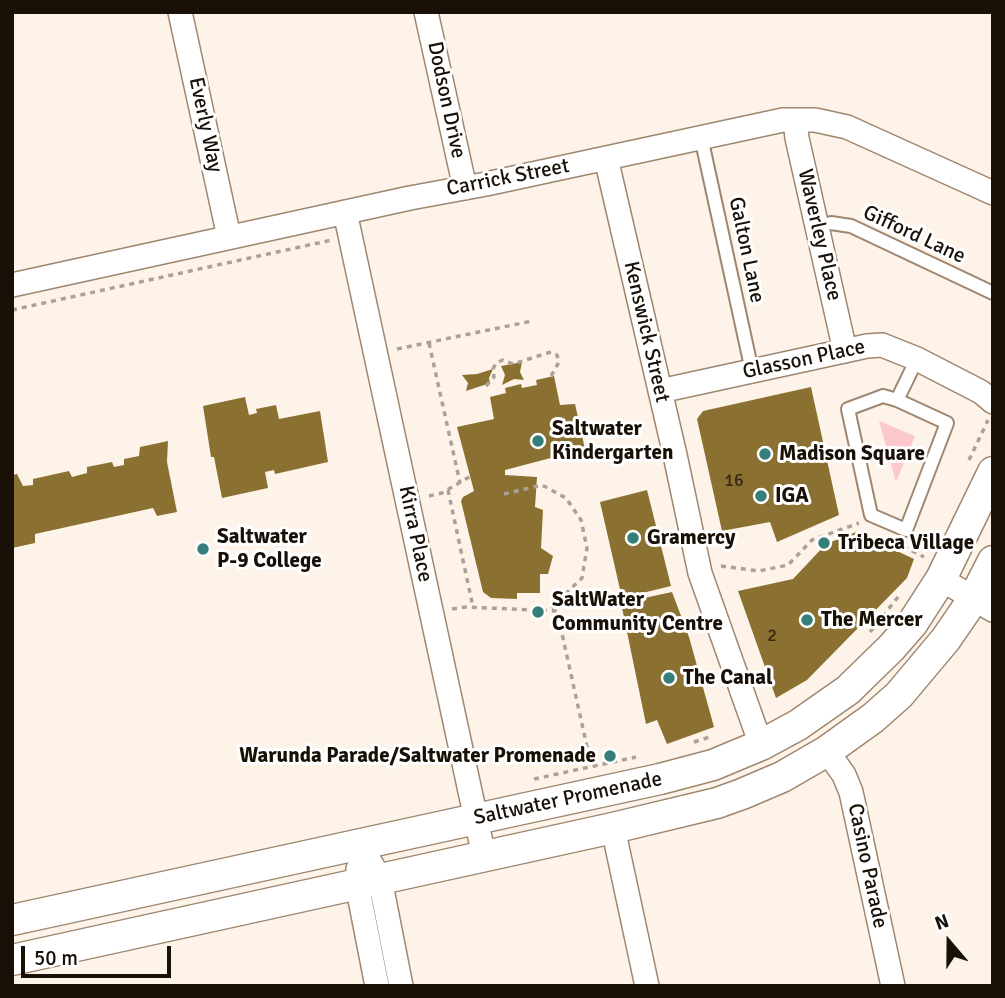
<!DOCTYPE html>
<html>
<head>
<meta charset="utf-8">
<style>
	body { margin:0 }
	#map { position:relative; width:1005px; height:998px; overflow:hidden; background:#fef3e9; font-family:Signika,sans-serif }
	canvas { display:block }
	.frame { position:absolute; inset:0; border:14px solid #191007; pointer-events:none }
	.north { position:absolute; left:914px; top:907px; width:70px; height:70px; -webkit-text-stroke:5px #fff; paint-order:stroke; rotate:340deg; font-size:19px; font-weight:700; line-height:28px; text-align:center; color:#191007 }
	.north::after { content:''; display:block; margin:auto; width:24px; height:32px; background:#191007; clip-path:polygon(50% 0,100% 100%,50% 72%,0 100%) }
	.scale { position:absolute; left:21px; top:946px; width:150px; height:32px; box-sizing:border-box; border:4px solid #191007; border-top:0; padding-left:9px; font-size:21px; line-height:24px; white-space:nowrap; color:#191007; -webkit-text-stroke:5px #fff; paint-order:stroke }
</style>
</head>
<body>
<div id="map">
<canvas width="1005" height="998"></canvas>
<div class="frame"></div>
<div class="north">N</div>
<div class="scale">50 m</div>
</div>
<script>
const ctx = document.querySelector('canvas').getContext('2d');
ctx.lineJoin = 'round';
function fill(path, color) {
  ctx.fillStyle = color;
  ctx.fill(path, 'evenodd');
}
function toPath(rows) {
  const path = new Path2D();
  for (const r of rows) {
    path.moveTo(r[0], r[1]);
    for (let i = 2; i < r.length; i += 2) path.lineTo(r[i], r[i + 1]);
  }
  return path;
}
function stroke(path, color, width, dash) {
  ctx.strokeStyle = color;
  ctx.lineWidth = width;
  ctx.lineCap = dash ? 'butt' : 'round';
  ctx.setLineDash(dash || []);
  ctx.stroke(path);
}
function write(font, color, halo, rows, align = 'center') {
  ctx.font = font + ' Signika,sans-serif';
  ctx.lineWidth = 6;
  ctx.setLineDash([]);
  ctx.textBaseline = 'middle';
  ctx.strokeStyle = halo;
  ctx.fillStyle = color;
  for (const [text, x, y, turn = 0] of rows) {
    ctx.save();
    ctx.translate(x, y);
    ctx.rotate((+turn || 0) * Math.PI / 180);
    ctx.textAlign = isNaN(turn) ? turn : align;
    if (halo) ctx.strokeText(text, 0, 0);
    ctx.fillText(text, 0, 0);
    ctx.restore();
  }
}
const green = toPath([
	[879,421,915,436,896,482]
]);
const building = toPath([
	[522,362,520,372,524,380,514,379,502,385,505,375,501,366],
	[493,369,489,378,490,383,466,391,468,383,462,375,477,374],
	[554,376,560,405,575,404,585,449,505,470,505,475,537,477,535,507,543,510,541,548,553,556,548,574,540,574,540,593,517,593,517,599,491,598,483,592,461,501,463,497,474,491,457,427,494,419,490,397,506,393,505,388,521,384,522,388,537,385,536,380],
	[811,387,839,515,777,542,770,522,722,531,697,419,703,411],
	[245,397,249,415,257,413,256,409,276,405,279,419,320,411,328,462,275,474,274,470,265,472,268,488,222,498,214,457,211,457,203,406],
	[168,441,167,462,177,512,157,516,153,508,35,534,35,543,12,548,12,475,17,474,23,486,33,485,33,479,69,471,72,477,87,473,87,467,112,462,114,467,124,465,124,459,139,456,140,447],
	[647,490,671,586,622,598,600,502],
	[856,532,914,559,907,578,807,680,776,698,738,591,793,579,826,544],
	[672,592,689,637,714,727,667,744,657,720,646,724,621,603]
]);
const path = toPath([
	[12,310,332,240],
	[429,343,460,483],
	[397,349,532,321],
	[486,386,494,377,493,369,496,363,503,360,513,364,551,352,557,355,559,362,550,378],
	[969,460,988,420],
	[448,490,473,607],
	[504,494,542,485,566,498,581,520,587,548,582,578,549,610],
	[429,496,442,493,471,476],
	[903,546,924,557],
	[721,566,759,571,788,565,812,540,859,523],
	[452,609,466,607,557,611,591,765],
	[870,632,898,597],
	[694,742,710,737],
	[534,779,636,757]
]);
const service = toPath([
	[701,137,752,371],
	[817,226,831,223,851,226,993,293],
	[883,396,897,400,947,423,906,530,871,515,848,409,883,396],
	[897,400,917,359]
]);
const minor = toPath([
	[180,12,229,237],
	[426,12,465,188],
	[795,120,797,138,845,351],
	[606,158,675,455,700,573,761,745],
	[345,212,484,856],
	[12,285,410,198,486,184,783,120,815,120,847,127,993,193],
	[660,391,867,346,882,345,917,359,981,392,993,402],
	[941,579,993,610],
	[827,751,844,775,851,792,893,986],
	[613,828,647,986],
	[360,844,380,879,401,986],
	[358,869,357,884,377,986]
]);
const tertiary = toPath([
	[12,920,660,779,713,765,761,745,798,725,848,690,892,647,912,624,941,579,993,472],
	[12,960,613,828,717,803,742,794,782,777,827,751,873,718,899,695,946,639,974,598,993,561]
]);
const markers = [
	[538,441,7,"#367e79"],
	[765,454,7,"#367e79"],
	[761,496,7,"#367e79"],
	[633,538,7,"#367e79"],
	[824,543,7,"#367e79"],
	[203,549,7,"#367e79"],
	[538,612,7,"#367e79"],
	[807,620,7,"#367e79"],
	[669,678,7,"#367e79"],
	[610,756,7,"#367e79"]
];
const numberNames = [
	["16",734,481],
	["2",772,636]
];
const streetNames = [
	["Dodson Drive",446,100,78],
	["Everly Way",205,125,78],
	["Carrick Street",508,178,-11],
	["Waverley Place",819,235,77],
	["Gifford Lane",914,235,25],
	["Galton Lane",746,250,78],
	["Kenswick Street",646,332,77],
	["Glasson Place",804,360,-12],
	["Kirra Place",415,534,78],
	["Saltwater Promenade",568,799,-12],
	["Casino Parade",867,866,78]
];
const poiNames = [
	["Saltwater",552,429],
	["Kindergarten",552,453],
	["Madison Square",779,454],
	["IGA",775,496],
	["Saltwater",217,537],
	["P-9 College",217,561],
	["Gramercy",647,538],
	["Tribeca Village",838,543],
	["SaltWater",552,600],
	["Community Centre",552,624],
	["The Mercer",821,620],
	["The Canal",683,678],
	["Warunda Parade/Saltwater Promenade",596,756,"right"]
];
fill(green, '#fdc8cc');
fill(building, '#8a7132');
stroke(service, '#9f866f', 16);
stroke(minor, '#9f866f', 26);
stroke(tertiary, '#9f866f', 33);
stroke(path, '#aca198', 3.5, [5, 5]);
stroke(service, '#fff', 12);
stroke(minor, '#fff', 23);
stroke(tertiary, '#fff', 30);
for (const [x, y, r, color] of markers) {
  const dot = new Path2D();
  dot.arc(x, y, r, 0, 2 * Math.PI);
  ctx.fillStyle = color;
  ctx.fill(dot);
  stroke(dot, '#fff', 2.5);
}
write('18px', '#352812', null, numberNames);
write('21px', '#191007', '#fff', streetNames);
write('bold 21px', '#191007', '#fff', poiNames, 'left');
</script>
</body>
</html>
